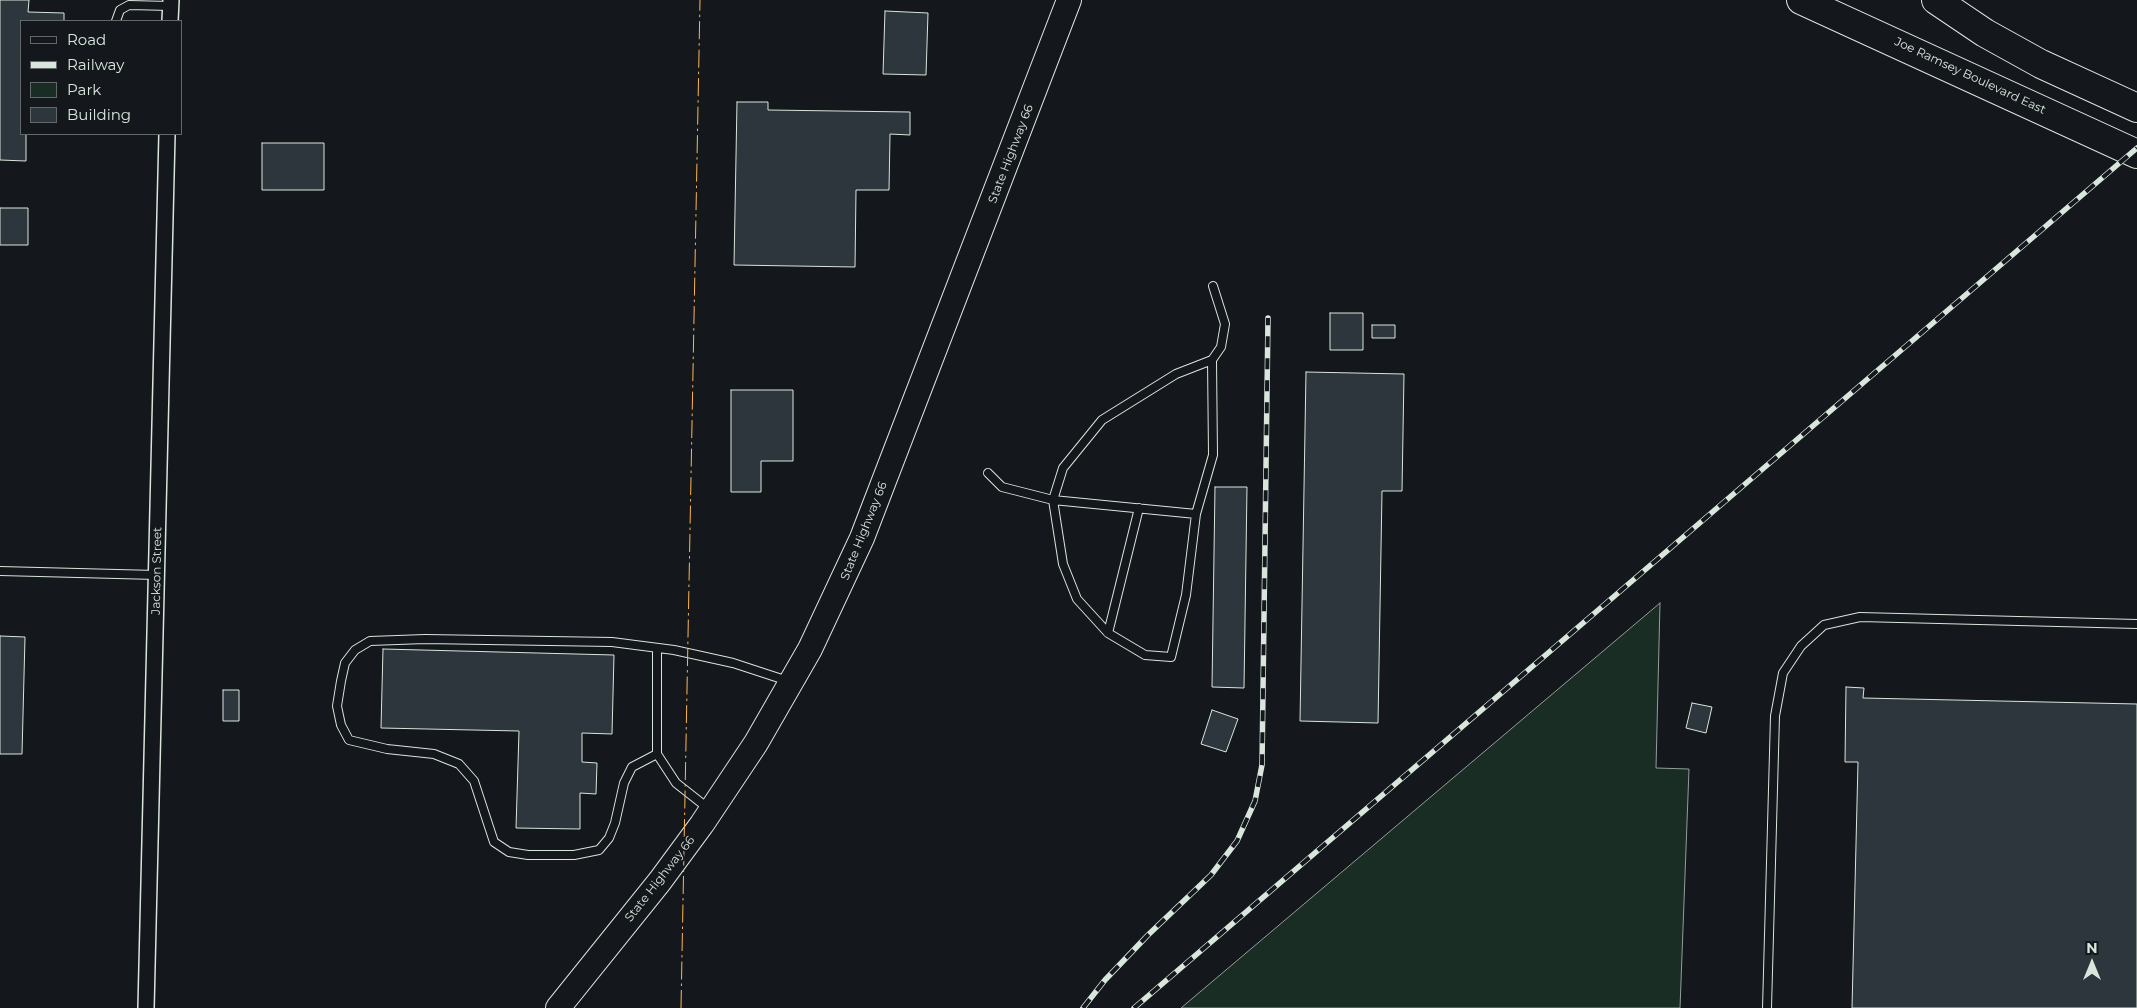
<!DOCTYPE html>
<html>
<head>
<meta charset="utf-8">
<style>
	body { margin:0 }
	#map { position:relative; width:2137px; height:1008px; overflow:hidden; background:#14181c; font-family:Montserrat,sans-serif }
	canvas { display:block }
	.legend { position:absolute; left:20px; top:20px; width:162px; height:115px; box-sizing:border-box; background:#14181c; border:1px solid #626a69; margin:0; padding:6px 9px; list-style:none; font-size:15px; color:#d8e6dc }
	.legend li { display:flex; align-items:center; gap:10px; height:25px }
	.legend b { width:25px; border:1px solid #626a69 }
	.north { position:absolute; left:2067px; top:938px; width:50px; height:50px; -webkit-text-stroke:4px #14181c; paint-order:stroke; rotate:0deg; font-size:14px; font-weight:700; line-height:20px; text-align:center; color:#d8e6dc }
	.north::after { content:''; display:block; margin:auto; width:18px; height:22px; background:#d8e6dc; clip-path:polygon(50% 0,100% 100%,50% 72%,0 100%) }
</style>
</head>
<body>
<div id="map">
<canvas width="2137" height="1008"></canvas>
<ul class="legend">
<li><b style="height:6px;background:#14181c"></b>Road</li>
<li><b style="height:6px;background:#d8e6dc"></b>Railway</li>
<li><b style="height:14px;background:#1a2d24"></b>Park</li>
<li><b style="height:14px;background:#2c363c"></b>Building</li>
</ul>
<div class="north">N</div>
</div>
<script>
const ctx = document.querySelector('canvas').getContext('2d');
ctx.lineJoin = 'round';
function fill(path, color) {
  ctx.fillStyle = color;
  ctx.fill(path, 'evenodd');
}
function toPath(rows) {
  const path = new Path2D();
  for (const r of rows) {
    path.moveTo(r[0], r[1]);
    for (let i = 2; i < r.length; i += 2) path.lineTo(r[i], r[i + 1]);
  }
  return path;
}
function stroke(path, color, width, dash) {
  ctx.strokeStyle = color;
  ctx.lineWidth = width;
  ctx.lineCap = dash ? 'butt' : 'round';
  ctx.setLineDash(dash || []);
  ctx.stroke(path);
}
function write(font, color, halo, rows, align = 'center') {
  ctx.font = font + ' Montserrat,sans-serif';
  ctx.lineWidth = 4;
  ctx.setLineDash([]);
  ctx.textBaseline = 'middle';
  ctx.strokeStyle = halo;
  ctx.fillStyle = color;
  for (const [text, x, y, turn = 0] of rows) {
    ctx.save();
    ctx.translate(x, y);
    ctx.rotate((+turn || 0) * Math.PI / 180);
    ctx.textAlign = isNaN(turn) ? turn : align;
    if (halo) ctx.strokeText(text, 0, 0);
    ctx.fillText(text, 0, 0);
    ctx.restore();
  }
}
const green = toPath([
	[1660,603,1656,768,1689,769,1680,1008,1181,1008,1660,603]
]);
const building = toPath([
	[0,0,29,0,28,12,64,13,64,21,21,21,21,134,26,134,26,161,0,160,0,0],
	[885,11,928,13,926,75,883,74,885,11],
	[737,102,768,102,768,110,910,112,910,135,890,134,889,190,856,190,855,267,734,265,737,102],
	[262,143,324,143,324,190,262,190,262,143],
	[0,208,28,208,28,245,0,245,0,208],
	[1330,313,1363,313,1363,350,1330,350,1330,313],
	[1372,325,1395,325,1395,338,1372,338,1372,325],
	[1306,372,1404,374,1402,491,1382,491,1378,723,1300,721,1306,372],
	[731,390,793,390,793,461,761,461,761,492,731,492,731,390],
	[1215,487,1247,487,1244,688,1212,687,1215,487],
	[0,636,25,637,22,754,0,754,0,636],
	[383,649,614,655,612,734,582,733,582,762,597,763,596,794,580,793,580,829,516,828,519,731,381,728,383,649],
	[1846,687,1864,688,1863,698,2137,704,2137,1008,1852,1008,1858,762,1845,762,1846,687],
	[223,690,239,690,239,721,223,721,223,690],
	[1692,703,1712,707,1706,733,1686,728,1692,703],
	[1212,710,1238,719,1226,752,1201,744,1212,710]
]);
const lane = toPath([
	[116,21,120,10,129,5,170,6],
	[988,473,1002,487,1053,500,1196,514,1186,595,1171,657,1145,655,1108,633,1077,599,1063,564,1053,500,1063,468,1102,420,1176,374,1212,360,1221,347,1225,324,1213,286],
	[1196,514,1213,455,1212,360],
	[0,571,156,575],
	[1108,633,1139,508],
	[657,648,657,754,676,783,709,809],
	[657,754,632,767,624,783,615,823,609,838,599,850,574,855,528,855,509,852,494,842,474,781,459,764,434,754,387,749,349,740,341,725,337,706,341,681,345,663,355,650,370,641,425,639,612,642,674,650,733,663,788,681],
	[1767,1008,1775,716,1783,673,1801,646,1824,625,1860,617,2137,624]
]);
const street = toPath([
	[170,21,171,0],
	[146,1008,167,134]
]);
const primary = toPath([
	[558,1008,660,881,702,824,756,743,810,649,862,538,1069,0]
]);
const highway = toPath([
	[1801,0,2137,154],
	[1936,0,1985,33,2041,64,2137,108]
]);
const rail = toPath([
	[1083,1008,1105,980,1148,935,1211,875,1237,841,1255,801,1262,765,1268,318],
	[1134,1008,2137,148]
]);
const power = toPath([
	[681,1008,700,0]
]);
const streetNames = [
	["Joe Ramsey Boulevard East",1970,76,25],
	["State Highway 66",1011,154,-69],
	["State Highway 66",864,531,-68],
	["Jackson Street",157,571,-89],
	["State Highway 66",660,879,-52]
];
fill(green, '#1a2d24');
stroke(green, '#939e99', 1);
fill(building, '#2c363c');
stroke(building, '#d8e6dc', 1);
stroke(lane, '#d8e6dc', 10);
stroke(street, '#d8e6dc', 18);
stroke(primary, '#d8e6dc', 26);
stroke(highway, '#d8e6dc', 30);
stroke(lane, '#14181c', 8);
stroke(street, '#14181c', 15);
stroke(primary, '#14181c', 24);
stroke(highway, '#14181c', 28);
stroke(rail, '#d8e6dc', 5.5);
stroke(rail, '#14181c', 4, [11]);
stroke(power, '#ffb74d', 1, [18, 4, 2.5, 4]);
write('12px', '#d8e6dc', '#14181c', streetNames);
</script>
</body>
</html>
